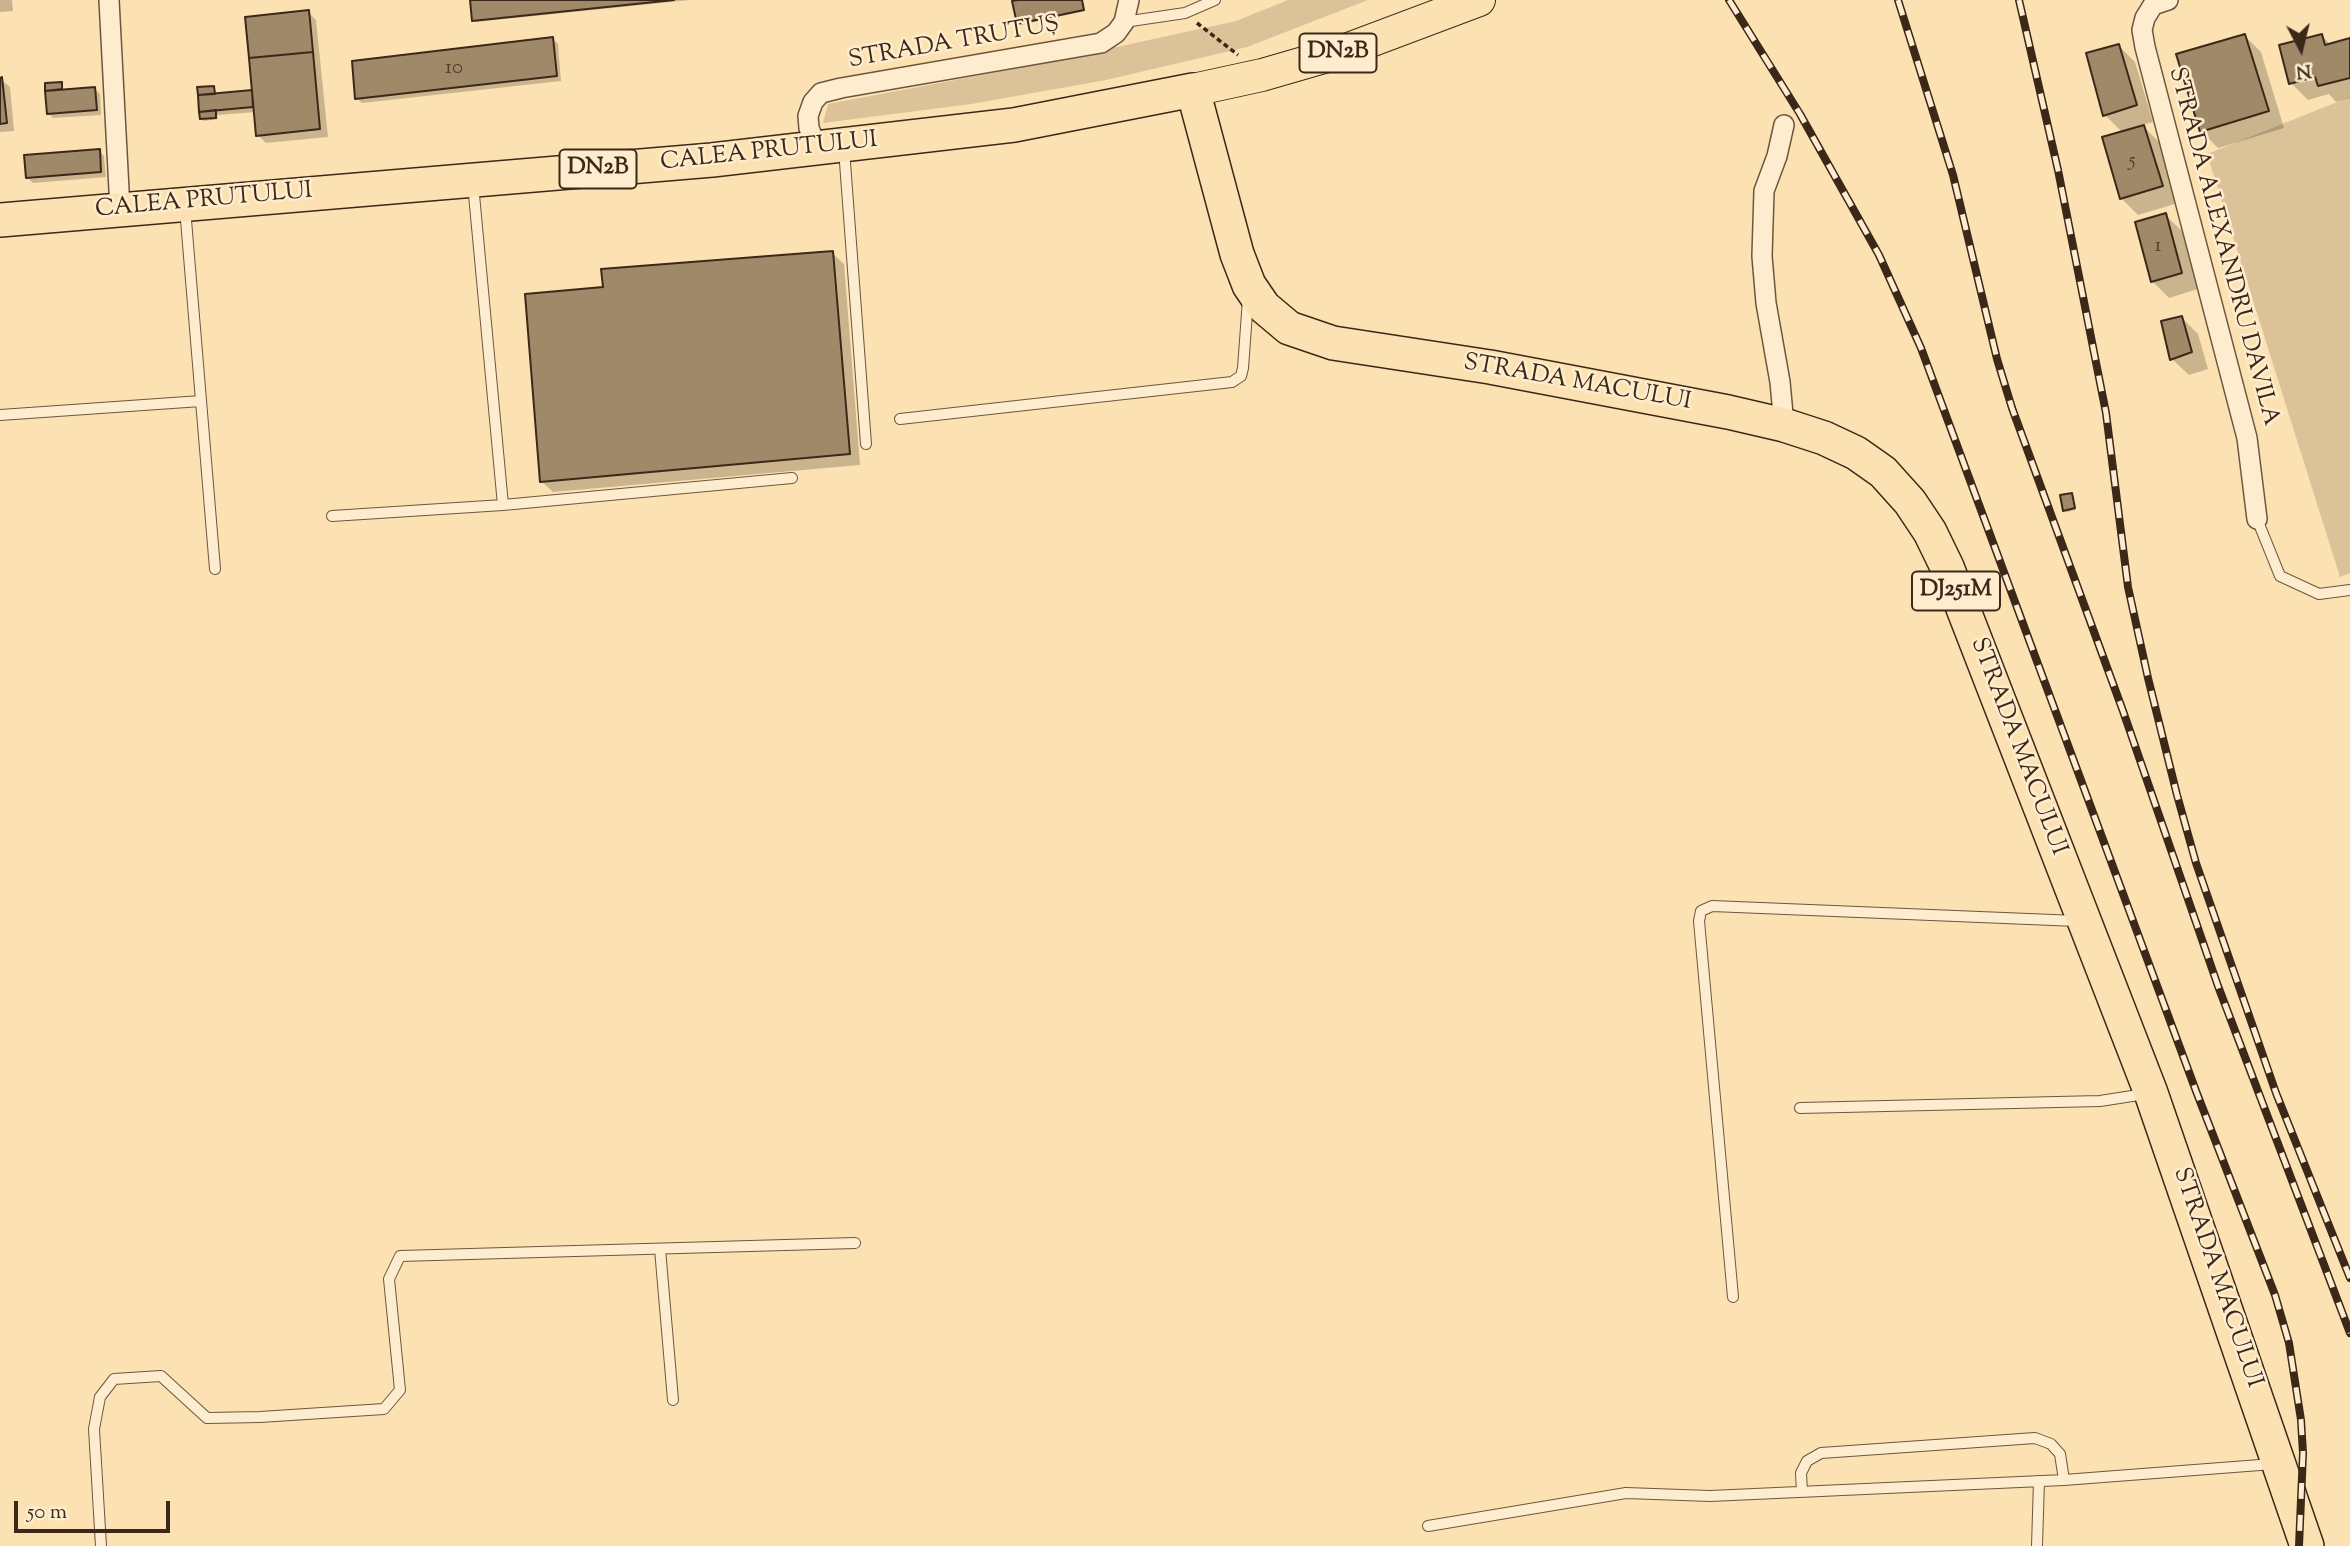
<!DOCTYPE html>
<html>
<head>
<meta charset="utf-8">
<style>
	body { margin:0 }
	#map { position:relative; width:2350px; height:1546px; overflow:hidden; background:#fce2b2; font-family:"Sorts Mill Goudy",serif }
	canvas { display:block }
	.north { position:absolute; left:2266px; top:14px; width:70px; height:70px; -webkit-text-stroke:5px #fdeccd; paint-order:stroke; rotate:173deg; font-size:19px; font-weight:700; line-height:28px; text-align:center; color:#3c2819 }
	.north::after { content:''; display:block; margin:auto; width:24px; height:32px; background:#3c2819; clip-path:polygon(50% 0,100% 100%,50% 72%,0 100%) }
	.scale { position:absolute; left:14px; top:1501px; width:156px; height:32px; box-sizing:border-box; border:4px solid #3c2819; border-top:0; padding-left:9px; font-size:21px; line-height:24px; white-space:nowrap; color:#3c2819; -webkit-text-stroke:5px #fdeccd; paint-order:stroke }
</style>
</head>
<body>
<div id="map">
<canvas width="2350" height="1546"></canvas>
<div class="north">N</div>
<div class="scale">50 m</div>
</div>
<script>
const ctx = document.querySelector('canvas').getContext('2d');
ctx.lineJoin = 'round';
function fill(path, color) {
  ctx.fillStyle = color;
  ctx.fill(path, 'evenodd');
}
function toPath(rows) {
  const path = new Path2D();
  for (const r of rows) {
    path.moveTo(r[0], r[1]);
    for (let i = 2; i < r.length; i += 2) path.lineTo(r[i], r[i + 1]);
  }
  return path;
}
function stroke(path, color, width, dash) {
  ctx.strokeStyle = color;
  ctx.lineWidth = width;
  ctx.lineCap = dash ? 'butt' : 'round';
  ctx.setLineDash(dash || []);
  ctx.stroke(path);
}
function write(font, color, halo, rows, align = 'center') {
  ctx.font = font + ' "Sorts Mill Goudy",serif';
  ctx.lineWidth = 5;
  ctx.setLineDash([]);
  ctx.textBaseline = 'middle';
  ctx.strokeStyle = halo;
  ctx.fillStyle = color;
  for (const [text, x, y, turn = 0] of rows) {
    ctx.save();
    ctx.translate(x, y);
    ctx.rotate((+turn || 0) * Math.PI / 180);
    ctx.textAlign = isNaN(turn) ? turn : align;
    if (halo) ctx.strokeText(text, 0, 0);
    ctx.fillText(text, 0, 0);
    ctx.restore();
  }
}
const green = toPath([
	[1288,0,1368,0,1247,47,1106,80,971,104,823,123,828,104,1030,66,1236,21],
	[2350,97,2350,573,2340,577,2207,154]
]);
const shadow = toPath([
	[0,0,12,0,13,11,0,12],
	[472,0,690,0,476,22],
	[1026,0,1082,0,1085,11,1021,25,1019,23],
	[308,12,316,20,328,137,266,143,258,135,256,112,217,115,218,119,204,121,202,119,213,87,216,95,254,92],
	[2244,35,2261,52,2284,128,2218,148,2201,131],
	[2322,36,2331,45,2350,40,2350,98,2336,102,2329,94,2308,100,2291,83],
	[2324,73,2324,77,2300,83,2300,79],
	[553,39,558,44,561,81,362,103,357,98],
	[2119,46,2135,62,2153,122,2142,125,2161,144,2178,203,2138,215,2121,198,2123,133,2105,115],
	[0,79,10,87,14,131,0,132],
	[61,84,64,91,95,89,100,94,101,115,53,118,48,113,49,92,47,90],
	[99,151,104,156,106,177,33,183,27,177],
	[2165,215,2182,231,2198,289,2169,298,2153,282],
	[832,253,844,264,860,465,553,492,541,481,605,289],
	[2182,318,2198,334,2208,369,2189,375,2172,359],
	[2071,495,2076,510,2067,512,2065,510]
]);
const building = toPath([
	[470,0,674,0,472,21,470,0],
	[1018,0,1082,0,1084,10,1017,24,1012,1,1018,0],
	[309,10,313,52,249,58,245,17,309,10],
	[2245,34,2269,111,2200,132,2176,54,2245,34],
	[2322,34,2325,45,2350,38,2350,78,2318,86,2315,77,2289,84,2279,45,2322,34],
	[553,37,557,76,355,99,352,61,553,37],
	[2119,44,2137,105,2103,116,2086,53,2119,44],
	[313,52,320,129,256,136,249,58,313,52],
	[2,77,7,123,0,124,0,78,2,77],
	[62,82,62,89,45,91,45,83,62,82],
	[214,86,215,94,198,95,197,87,214,86],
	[95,87,97,110,47,114,45,91,95,87],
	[252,90,253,107,199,112,198,95,252,90],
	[216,110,216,118,200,119,199,112,216,110],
	[2144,125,2163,186,2120,199,2102,137,2144,125],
	[100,149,101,172,26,178,24,155,100,149],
	[2166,213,2182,273,2151,282,2135,222,2166,213],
	[833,251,850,454,540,482,525,294,603,287,601,269,833,251],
	[2182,316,2192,352,2170,360,2161,321,2182,316],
	[2072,493,2075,508,2063,511,2060,495,2072,493]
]);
const path = toPath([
	[1197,23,1238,55]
]);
const service = toPath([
	[1124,22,1185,13,1215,0],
	[844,149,866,444],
	[473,184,503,505],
	[185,208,215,569],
	[0,415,201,401],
	[900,419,1232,382,1241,376,1243,368,1248,299],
	[332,516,503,505,792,478],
	[2257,519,2280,576,2319,594,2350,590],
	[1800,1108,2100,1101,2145,1094],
	[660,1249,673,1400],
	[1733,1297,1699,921,1701,911,1712,906,2077,921],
	[1802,1492,1801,1473,1807,1461,1821,1453,2035,1438,2051,1444,2060,1454,2064,1480],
	[1428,1526,1626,1493,1710,1496,2064,1480,2273,1464],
	[101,1546,94,1429,100,1397,114,1379,161,1376,207,1418,260,1417,384,1409,400,1390,389,1279,400,1256,855,1243],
	[2037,1546,2039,1481]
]);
const minor = toPath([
	[109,0,120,209],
	[2168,0,2153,5,2145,18,2142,30,2145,47,2247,438,2257,519],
	[817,148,809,128,808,116,813,102,821,93,841,88,1101,43,1116,33,1124,22,1129,0],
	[1784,425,1780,382,1766,303,1762,256,1764,191,1777,156,1784,125]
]);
const primary = toPath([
	[1193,90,1262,75,1338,53,1479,0]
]);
const trunk = toPath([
	[0,220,712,160,1014,125,1193,90,1237,254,1249,285,1264,307,1289,328,1333,343,1490,367,1728,412,1784,425,1824,438,1856,453,1883,472,1910,502,1930,532,1947,567,2151,1093,2307,1546]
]);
const rail = toPath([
	[1729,0,1800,114,1879,255,1921,348,2196,1091,2275,1295,2289,1343,2301,1420,2303,1453,2299,1546],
	[1898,0,1953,175,1997,359,2012,408,2123,711,2218,986,2350,1333],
	[2019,0,2058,170,2106,413,2128,587,2148,678,2177,795,2196,863,2276,1093,2350,1278]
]);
const numberNames = [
	["10",454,69],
	["5",2132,162],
	["1",2158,247]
];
const shields = [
	[1338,53,77],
	[598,169,77],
	[1956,591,88]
];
const shieldNames = [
	["DN2B",1338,53],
	["DN2B",598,169],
	["DJ251M",1956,591]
];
const streetNames = [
	["STRADA TRUTUȘ",954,44,-10],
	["CALEA PRUTULUI",769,153,-6],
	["CALEA PRUTULUI",204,202,-5],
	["STRADA ALEXANDRU DAVILA",2222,247,75],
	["STRADA MACULUI",1577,384,10],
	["STRADA MACULUI",2017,747,69],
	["STRADA MACULUI",2216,1278,71]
];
fill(green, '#dbc298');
fill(shadow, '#0003');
fill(building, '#a08969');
stroke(building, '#3c2819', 2);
stroke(service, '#6c563f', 12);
stroke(minor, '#6c563f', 22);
stroke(primary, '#3c2819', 34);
stroke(trunk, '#3c2819', 36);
stroke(path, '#3c2819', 3.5, [5, 3.5]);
stroke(service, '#fdeccd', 10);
stroke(minor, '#fdeccd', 19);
stroke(primary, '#fce2b2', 32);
stroke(trunk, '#fce2b2', 33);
stroke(rail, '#3c2819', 8);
stroke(rail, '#fdeccd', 5, [16]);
write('21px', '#55402d', null, numberNames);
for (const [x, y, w] of shields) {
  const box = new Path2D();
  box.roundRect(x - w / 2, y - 19.5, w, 39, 5);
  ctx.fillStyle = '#fdeccd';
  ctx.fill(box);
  stroke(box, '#3c2819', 2);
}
write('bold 23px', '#3c2819', null, shieldNames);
write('24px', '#3c2819', '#fdeccd', streetNames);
</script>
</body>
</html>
